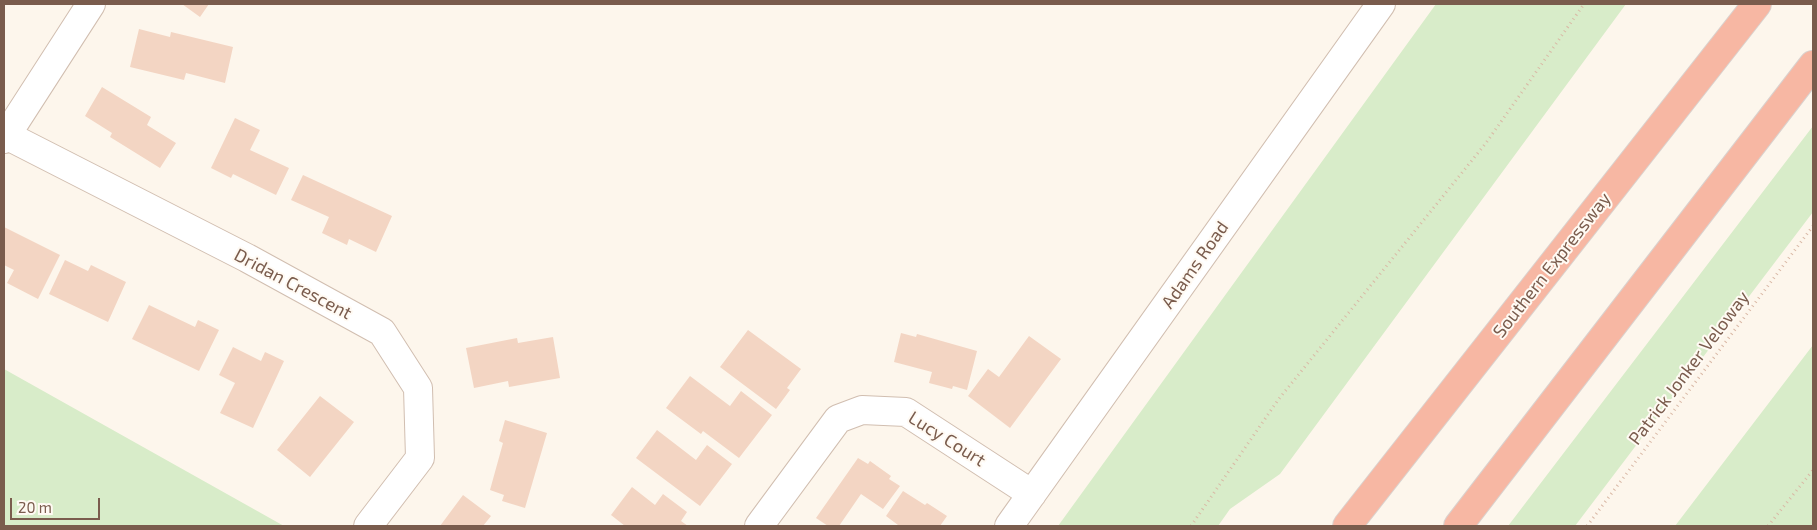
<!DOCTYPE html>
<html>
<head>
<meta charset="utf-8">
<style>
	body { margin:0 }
	#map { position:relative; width:1817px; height:530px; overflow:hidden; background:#fdf6ec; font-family:"Exo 2",sans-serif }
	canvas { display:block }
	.frame { position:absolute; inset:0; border:5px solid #7a5c4d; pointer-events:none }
	.scale { position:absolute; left:10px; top:498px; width:90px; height:22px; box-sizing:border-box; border:2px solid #7a5c4d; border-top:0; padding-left:6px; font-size:15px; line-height:18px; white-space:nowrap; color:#7a5c4d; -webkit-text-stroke:4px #fffaf3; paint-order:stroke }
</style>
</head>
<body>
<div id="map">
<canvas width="1817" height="530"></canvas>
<div class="frame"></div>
<div class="scale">20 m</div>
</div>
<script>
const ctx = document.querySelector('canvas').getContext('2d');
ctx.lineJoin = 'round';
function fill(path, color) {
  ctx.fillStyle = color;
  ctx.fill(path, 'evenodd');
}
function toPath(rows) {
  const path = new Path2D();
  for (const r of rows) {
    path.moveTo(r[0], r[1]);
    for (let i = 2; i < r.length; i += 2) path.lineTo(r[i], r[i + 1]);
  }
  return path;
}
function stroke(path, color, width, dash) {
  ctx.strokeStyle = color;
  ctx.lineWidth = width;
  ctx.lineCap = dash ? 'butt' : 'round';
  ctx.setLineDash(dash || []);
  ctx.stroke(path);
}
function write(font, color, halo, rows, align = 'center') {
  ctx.font = font + ' "Exo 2",sans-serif';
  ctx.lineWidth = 4;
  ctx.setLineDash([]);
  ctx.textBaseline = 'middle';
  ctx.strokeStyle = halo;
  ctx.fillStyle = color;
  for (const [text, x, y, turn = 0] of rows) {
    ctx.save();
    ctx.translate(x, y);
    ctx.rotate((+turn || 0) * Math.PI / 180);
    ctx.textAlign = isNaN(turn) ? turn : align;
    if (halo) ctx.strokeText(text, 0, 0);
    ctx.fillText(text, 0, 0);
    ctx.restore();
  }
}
const green = toPath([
	[1436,4,1626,4,1280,474,1230,509,1218,526,1058,526],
	[1813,126,1813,212,1575,526,1508,526],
	[1813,345,1813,526,1675,526],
	[4,369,284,526,4,526]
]);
const building = toPath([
	[182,4,209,4,200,17],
	[139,29,170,37,171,32,233,47,225,83,186,73,184,80,130,67],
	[102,87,151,117,147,125,176,143,160,168,110,137,112,133,85,116],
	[235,118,260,130,250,150,289,168,276,195,233,174,231,178,211,168],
	[303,175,392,216,376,252,349,239,347,245,322,233,329,217,291,200],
	[4,227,60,255,38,299,7,283,14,270,4,265],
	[65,260,88,271,91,265,126,282,108,322,49,294],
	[149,305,195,327,198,320,219,330,199,371,132,339],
	[748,330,801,369,787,388,790,390,776,409,720,367],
	[901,333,916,337,917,334,977,351,967,390,953,386,952,389,929,383,932,372,894,362],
	[1029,336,1061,359,1010,428,968,396,988,369,999,377],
	[553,337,560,378,509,387,508,381,474,388,466,348,517,338,518,343],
	[233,347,261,361,265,352,284,361,253,428,220,413,235,383,219,375],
	[690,376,730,406,741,391,772,415,739,458,703,431,701,434,666,408],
	[320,396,354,422,310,477,277,450],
	[505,420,547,433,525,508,502,501,504,495,490,490,503,443,499,441],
	[657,430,696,460,707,445,732,464,700,506,636,458],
	[858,458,868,464,870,461,891,476,889,479,900,486,883,509,861,494,839,526,828,526,816,518],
	[632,487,655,505,663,494,687,512,681,521,688,526,625,526,611,515],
	[903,491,925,505,927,503,947,516,940,526,897,526,898,525,886,516],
	[463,495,491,516,483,526,440,526]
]);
const path = toPath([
	[1191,526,1278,400,1486,143,1584,4],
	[1587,526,1813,226],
	[1768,526,1813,470]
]);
const minor = toPath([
	[6,135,247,258,382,332,418,388,420,458,368,526],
	[4,139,91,4],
	[759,526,838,419,862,410,906,412,1032,494],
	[1009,526,1381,4]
]);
const highway = toPath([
	[1347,526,1757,4],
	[1458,526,1813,65]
]);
const streetNames = [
	["Adams Road",1195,265,-55],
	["Southern Expressway",1552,265,-52],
	["Dridan Crescent",293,284,28],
	["Patrick Jonker Veloway",1689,368,-53],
	["Lucy Court",947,439,32]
];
fill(green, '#d8ecc9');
fill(building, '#f3d5c3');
stroke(minor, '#d1beb0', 30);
stroke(highway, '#dad1cd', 30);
stroke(path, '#d9b8a5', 3, [1, 4]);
stroke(minor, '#fff', 28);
stroke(highway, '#f7b7a3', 28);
write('18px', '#7a5c4d', '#fffaf3', streetNames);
</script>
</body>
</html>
